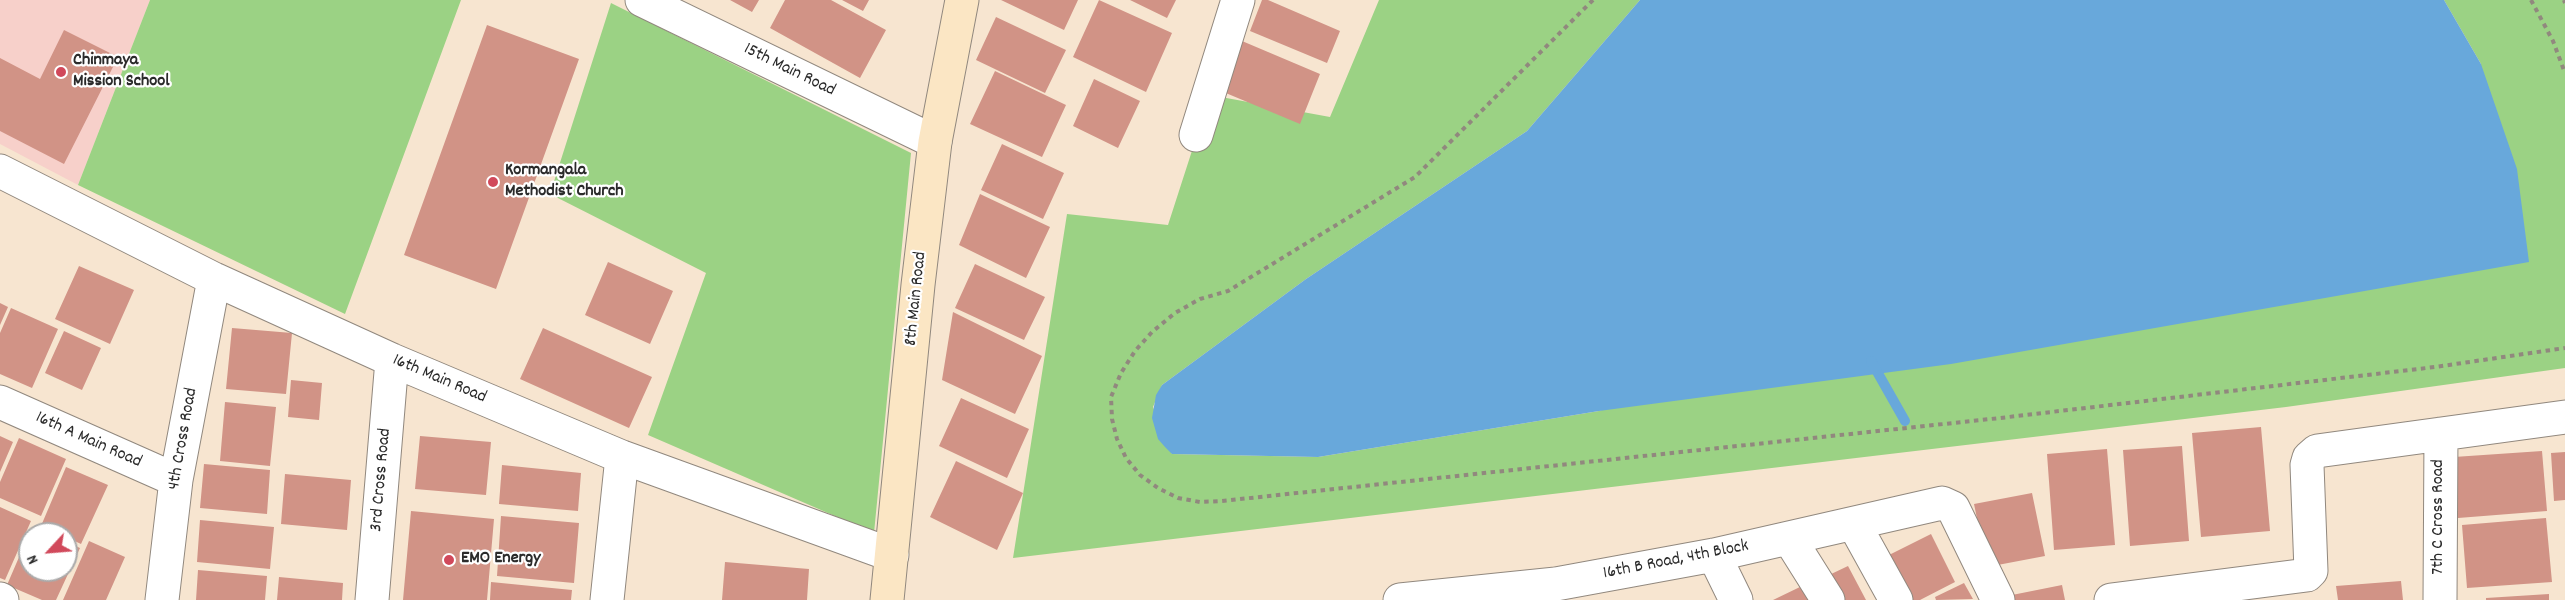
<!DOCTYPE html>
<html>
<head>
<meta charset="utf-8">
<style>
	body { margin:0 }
	#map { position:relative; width:2565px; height:600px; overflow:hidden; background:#f7e5d0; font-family:Dekko,sans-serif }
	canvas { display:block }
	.north { position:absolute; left:18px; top:522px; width:60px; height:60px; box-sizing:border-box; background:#fff; border:2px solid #aaa; border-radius:50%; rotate:244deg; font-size:16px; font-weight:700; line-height:24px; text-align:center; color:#2b2b2b }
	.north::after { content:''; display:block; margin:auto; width:21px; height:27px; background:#d1495b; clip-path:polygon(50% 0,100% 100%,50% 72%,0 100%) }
</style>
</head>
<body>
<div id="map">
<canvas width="2565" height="600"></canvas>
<div class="north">N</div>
</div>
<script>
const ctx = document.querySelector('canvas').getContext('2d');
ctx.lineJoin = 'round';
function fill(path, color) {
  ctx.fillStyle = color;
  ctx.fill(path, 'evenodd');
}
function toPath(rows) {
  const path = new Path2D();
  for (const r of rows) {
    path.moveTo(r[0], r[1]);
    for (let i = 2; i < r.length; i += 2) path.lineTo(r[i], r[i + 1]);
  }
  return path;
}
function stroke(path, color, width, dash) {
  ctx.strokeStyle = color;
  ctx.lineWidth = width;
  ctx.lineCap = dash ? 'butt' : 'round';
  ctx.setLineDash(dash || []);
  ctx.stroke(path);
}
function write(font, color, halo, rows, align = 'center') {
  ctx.font = font + ' Dekko,sans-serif';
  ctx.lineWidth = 4.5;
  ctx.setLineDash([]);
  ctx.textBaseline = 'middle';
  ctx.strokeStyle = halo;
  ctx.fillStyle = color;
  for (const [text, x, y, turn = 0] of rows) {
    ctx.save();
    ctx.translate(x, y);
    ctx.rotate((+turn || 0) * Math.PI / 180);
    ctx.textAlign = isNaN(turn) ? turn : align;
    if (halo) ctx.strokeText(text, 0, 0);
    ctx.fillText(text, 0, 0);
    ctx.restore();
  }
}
const built = toPath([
	[0,0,150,0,78,185,0,144]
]);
const green = toPath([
	[150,0,461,0,345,314,78,185],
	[1379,0,1640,0,1527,131,1306,279,1162,385,1153,407,1172,454,1318,457,1599,411,2481,64,2444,0,2565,0,2565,368,2286,407,1013,558,1067,214,1168,225,1210,95,1330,117],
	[611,3,911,153,874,533,648,435,706,273,550,194]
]);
const water = toPath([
	[1640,0,2444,0,2481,64,2517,169,2529,262,1951,364,1599,411,1318,457,1172,454,1165,447,1158,439,1152,418,1156,395,1162,385,1306,279,1527,131]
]);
const stream = toPath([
	[1871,361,1905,421]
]);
const building = toPath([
	[730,0,759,0,752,12],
	[785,0,831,0,886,30,860,78,770,28],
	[842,0,869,0,863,11],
	[1001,0,1078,0,1064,30],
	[1099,0,1172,33,1146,92,1073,57],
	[1130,0,1176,0,1167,18],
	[1262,0,1268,0,1340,31,1327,63,1250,31],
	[996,17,1066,50,1045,93,976,60],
	[487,25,579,59,496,289,404,255],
	[64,30,118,57,64,164,0,131,0,58,40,79],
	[1242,41,1320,74,1300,124,1221,91],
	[995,71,1066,105,1042,157,970,124],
	[1094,79,1140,101,1118,148,1073,126],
	[1002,144,1064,173,1043,219,981,190],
	[980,194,1050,227,1026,278,959,245],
	[608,262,673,291,650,344,585,315],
	[975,264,1045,297,1024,340,955,308],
	[79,266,134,290,110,344,55,319],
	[0,303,8,307,0,325],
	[11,308,58,329,32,388,0,374,0,333],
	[953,312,1042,356,1015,414,942,380],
	[232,328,292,333,286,394,226,389],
	[543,328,652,377,629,428,520,379],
	[64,331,101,348,82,390,45,373],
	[291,380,322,383,319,420,288,417],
	[961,398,1029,429,1007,478,939,446],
	[225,402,276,407,270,466,220,461],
	[2261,427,2270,531,2201,537,2192,433],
	[0,436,13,442,0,472],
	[420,436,491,442,486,495,415,489],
	[19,438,66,459,41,516,0,498,0,482],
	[2182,446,2189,541,2130,546,2123,450],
	[2107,449,2115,545,2054,550,2047,454],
	[2542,451,2547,511,2458,518,2454,457],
	[2565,452,2565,500,2554,501,2551,453],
	[956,461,1023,493,997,550,930,517],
	[204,464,270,470,267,514,200,508],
	[502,465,581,473,578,511,499,504],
	[66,467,108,485,81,544,66,537,66,534,59,534,41,526],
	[285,474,351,480,347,530,281,524],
	[2032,493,2045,556,1987,567,1974,504],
	[0,507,31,521,5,580,0,578],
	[411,511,494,519,487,600,403,600],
	[501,516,579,523,574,583,497,576],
	[2546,518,2552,582,2467,588,2462,525],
	[200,520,274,527,270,569,197,562],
	[32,527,48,534,30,534,30,570,66,570,66,542,80,548,56,600,42,600,7,585],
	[1931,534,1955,582,1920,600,1899,600,1879,560],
	[89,541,125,557,106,600,63,600],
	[725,562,809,569,807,600,722,600],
	[1848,566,1866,600,1839,600,1827,576],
	[198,570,267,576,265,600,196,600],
	[279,577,343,583,342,600,277,600],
	[2401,581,2403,600,2338,600,2336,586],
	[491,582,572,590,571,600,490,600],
	[1964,583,1973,599,1936,600,1935,597],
	[2062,585,2065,600,2013,600,2012,595],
	[1802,586,1809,600,1773,600],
	[2549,594,2549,600,2486,600,2486,598]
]);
const path = toPath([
	[1593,0,1415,177,1228,291,1200,299,1175,313,1152,332,1135,351,1121,373,1111,397,1112,419,1117,439,1126,458,1140,475,1158,488,1178,498,1200,502,1222,501,2000,418,2435,367,2565,348],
	[2531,0,2553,41,2565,73],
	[2564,0,2565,3]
]);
const street = toPath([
	[642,0,935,142],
	[1196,135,1238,0],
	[0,171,214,279,392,360,622,457,892,555],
	[0,402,176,480],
	[1854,524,1896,600],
	[1789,538,1828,600],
	[1714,555,1736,600],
	[0,599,2,600],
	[162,600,176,480,214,279],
	[372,600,392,360],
	[607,600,622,457],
	[1400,600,1556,584,1714,555,1942,503,1953,508,1998,600],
	[2111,600,2307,575,2311,571,2307,465,2309,458,2317,451,2565,417],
	[2440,600,2441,434]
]);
const secondary = toPath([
	[887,600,918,285,935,142,962,0]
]);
const markers = [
	[61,72,6,"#d1495b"],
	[493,182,6,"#d1495b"],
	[449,560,6,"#d1495b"]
];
const poiNames = [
	["Chinmaya",73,62],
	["Mission School",73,83],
	["Kormangala",505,172],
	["Methodist Church",505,193],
	["EMO Energy",461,560]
];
const streetNames = [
	["15th Main Road",789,71,26],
	["8th Main Road",917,299,-84],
	["16th Main Road",439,380,23],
	["4th Cross Road",184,439,-80],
	["16th A Main Road",88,441,24],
	["3rd Cross Road",382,480,-85],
	["7th C Cross Road",2440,517,-90],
	["16th B Road, 4th Block",1676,561,-11]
];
fill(built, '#f7d0ca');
fill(green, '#9bd284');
fill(water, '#68a8db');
stroke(stream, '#68a8db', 10);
fill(building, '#d19386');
stroke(street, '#91887e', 35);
stroke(secondary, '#91887e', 35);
stroke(path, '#91887e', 4, [4.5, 4.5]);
stroke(street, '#fff', 33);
stroke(secondary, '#fbe6c4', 33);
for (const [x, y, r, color] of markers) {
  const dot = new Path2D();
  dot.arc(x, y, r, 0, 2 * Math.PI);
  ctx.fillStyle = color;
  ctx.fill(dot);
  stroke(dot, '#fff', 2);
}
write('bold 18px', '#2b2b2b', '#fff', poiNames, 'left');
write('18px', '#2b2b2b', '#fff', streetNames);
</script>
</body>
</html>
